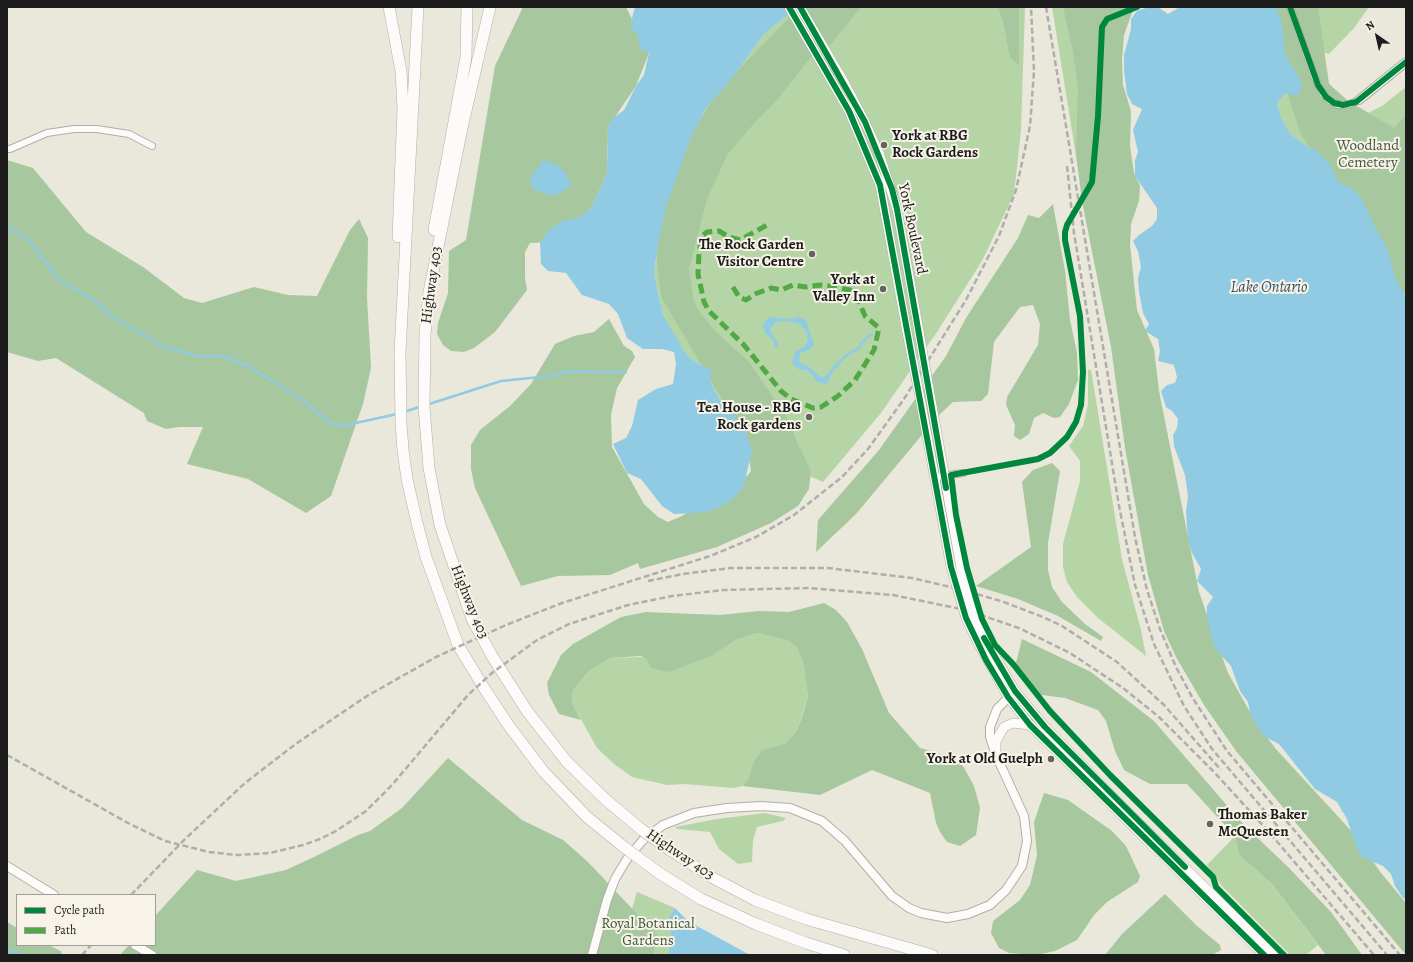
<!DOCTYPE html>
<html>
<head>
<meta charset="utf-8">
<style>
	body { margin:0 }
	#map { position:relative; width:1413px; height:962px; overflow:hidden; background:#eae7db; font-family:Alegreya,serif }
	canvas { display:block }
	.frame { position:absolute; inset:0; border:8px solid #1c1c1c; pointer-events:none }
	.legend { position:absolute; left:16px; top:894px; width:140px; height:52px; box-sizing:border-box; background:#f7f3e8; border:1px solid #9f9d96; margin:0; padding:5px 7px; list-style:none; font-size:12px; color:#1c1c1c }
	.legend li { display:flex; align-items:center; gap:8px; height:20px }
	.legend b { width:20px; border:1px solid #9f9d96 }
	.north { position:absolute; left:1357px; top:16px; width:40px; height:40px; -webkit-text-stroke:3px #f7f3e8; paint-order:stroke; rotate:326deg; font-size:11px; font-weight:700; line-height:16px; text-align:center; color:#1c1c1c }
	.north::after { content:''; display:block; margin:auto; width:14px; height:18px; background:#1c1c1c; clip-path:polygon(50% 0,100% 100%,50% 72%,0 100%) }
</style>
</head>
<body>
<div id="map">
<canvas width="1413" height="962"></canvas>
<div class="frame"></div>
<ul class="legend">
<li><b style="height:5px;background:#00873e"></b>Cycle path</li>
<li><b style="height:5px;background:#52a943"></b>Path</li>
</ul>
<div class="north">N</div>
</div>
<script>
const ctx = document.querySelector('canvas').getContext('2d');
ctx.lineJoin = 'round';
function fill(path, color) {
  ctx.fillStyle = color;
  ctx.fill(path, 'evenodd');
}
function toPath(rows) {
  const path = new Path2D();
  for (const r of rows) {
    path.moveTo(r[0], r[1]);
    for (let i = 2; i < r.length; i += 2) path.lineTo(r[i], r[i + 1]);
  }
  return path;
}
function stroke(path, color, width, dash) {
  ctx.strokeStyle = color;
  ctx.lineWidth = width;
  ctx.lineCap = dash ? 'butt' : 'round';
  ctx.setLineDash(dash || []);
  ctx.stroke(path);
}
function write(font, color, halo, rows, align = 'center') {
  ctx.font = font + ' Alegreya,serif';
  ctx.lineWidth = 4;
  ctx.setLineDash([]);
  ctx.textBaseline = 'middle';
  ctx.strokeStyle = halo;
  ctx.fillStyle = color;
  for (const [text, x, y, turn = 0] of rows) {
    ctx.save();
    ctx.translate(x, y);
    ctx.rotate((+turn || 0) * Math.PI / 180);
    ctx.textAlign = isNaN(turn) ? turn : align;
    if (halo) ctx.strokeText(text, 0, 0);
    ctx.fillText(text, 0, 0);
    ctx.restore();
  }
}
const green = toPath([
	[795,7,1025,7,1021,130,1014,194,982,261,937,332,881,413,823,482,752,451,744,429,721,402,711,383,711,370,697,363,686,354,674,335,663,315,654,273,658,244,691,137,706,108,730,81,765,33,788,15],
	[1052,7,1115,7,1082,193],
	[1281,7,1369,7,1354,28,1329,54,1290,41,1360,117,1382,106,1406,87,1406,298,1395,277,1318,152,1304,144,1290,133,1282,120,1277,103,1286,93],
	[1088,370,1091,370,1122,559,1141,630,1146,656,1098,618,1077,597,1067,582,1063,567,1063,544,1080,481,1080,461,1069,446,1083,426,1088,404],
	[757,633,789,641,797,648,804,665,808,697,797,730,786,743,762,750,753,763,748,779,743,786,734,788,684,784,667,785,632,777,614,764,597,748,572,703,573,690,589,671,610,658,713,655,736,640],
	[765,813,786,818,783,821,757,827,753,841,752,862,738,864,719,849,710,832,677,829,675,827,717,819],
	[1235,836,1239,855,1272,884,1318,945,1306,955,1290,955,1221,885,1207,865],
	[637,892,675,908,669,917,671,936,668,955,618,955]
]);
const forest = toPath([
	[523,7,626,7,649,53,636,86,608,127,607,174,590,210,546,242,530,243,525,252,525,278,527,290,495,332,474,348,464,352,451,351,443,345,437,334,438,323,448,293,449,251,466,240,495,66],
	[800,7,861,7,831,44,811,57,777,100,748,130,727,155,707,199,689,269,694,302,699,311,716,332,749,362,790,422,796,440,811,471,809,489,798,506,771,523,717,547,640,569,638,563,610,575,558,576,521,586,475,488,471,469,471,445,480,430,510,406,531,384,555,344,574,336,594,332,609,319,624,346,632,351,635,357,617,388,611,415,612,447,644,504,658,517,668,522,682,516,748,475,751,471,746,440,661,297,656,251,659,206,678,155,711,102,740,68],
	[998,7,1019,7,1019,65,1010,58,1003,21],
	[1063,7,1132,7,1133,10,1124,35,1122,61,1123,85,1131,111,1130,146,1134,173,1140,186,1139,201,1131,224,1130,245,1137,310,1154,349,1159,391,1199,592,1228,673,1255,721,1275,748,1355,835,1381,873,1406,903,1406,955,1236,751,1204,705,1176,657,1164,631,1148,575,1125,448,1111,347,1082,201,1076,153,1078,88,1073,52],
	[1272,7,1318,7,1329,84,1347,100,1394,128,1406,115,1406,296,1379,266,1300,132,1286,89],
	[7,160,33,168,86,232,143,267,184,298,202,303,254,287,288,295,317,296,350,230,359,219,368,238,367,298,371,368,363,404,331,496,306,513,248,479,187,464,203,427,179,427,166,429,147,421,144,413,56,358,38,361,7,352],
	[1053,204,1065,271,1070,320,1077,353,1078,380,1069,404,1060,417,1054,418,1043,413,1034,418,1029,434,1020,440,1014,436,1015,425,1006,405,1007,397,1038,345,1040,324,1033,305,1020,307,994,342,988,394,981,401,953,402,937,417,856,514,816,552,818,520,879,450,946,356,966,318,1018,238,1028,215,1039,218],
	[1052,463,1060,471,1048,543,1048,570,1052,587,1062,602,1085,624,1103,637,1101,641,1058,616,1018,599,976,586,1031,547,1022,482,1033,470],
	[824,603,836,610,847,622,862,649,889,713,920,748,947,756,963,766,974,786,980,808,976,835,960,846,947,842,940,832,936,823,930,793,872,770,820,795,743,786,748,779,753,763,762,750,786,743,797,730,803,714,808,697,804,665,797,648,789,641,757,633,736,640,713,655,669,672,651,668,646,658,641,656,610,658,589,671,573,690,572,703,581,720,559,714,549,695,547,683,561,655,573,644,621,617,646,612,720,615,759,611,789,612],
	[1022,639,1091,672,1154,721,1243,824,1289,868,1331,912,1362,955,1326,955,1272,884,1239,855,1235,836,1187,784,1150,784,1124,770,1115,751,1106,721,1098,710,1065,698,1035,694,1016,663],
	[448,758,522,820,563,840,588,862,657,935,653,955,120,955,129,945,155,945,155,916,197,870,236,881,286,870,314,857,358,835,370,831,402,808],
	[1044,793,1068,800,1112,831,1126,846,1140,876,1138,882,1107,902,1094,915,1077,940,1055,951,1036,955,1009,953,999,948,991,933,993,921,1020,900,1030,885,1037,855,1034,822],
	[1165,894,1197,926,1220,945,1221,950,1212,955,1105,955,1122,934],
	[7,922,17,928,17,945,49,945,62,952,60,955,7,955]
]);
const water = toPath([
	[635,7,795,7,788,15,765,33,730,81,706,108,691,137,666,207,658,244,654,273,663,315,686,354,697,363,711,370,711,383,721,402,745,429,752,451,743,488,731,501,713,510,696,513,674,514,662,506,641,479,627,473,613,444,626,438,632,426,638,400,656,389,673,384,676,364,674,352,662,349,643,349,627,338,618,314,609,304,582,295,566,273,548,271,541,264,540,242,550,229,562,221,578,218,590,210,607,174,608,127,613,118,624,110,636,86,644,75,649,53,640,49,638,35,632,30,631,22],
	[1149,7,1158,7,1168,14,1180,7,1276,7,1282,24,1285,54,1301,81,1301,89,1297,96,1286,93,1277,103,1282,120,1290,133,1304,144,1318,152,1331,166,1338,182,1353,189,1362,199,1377,231,1387,247,1395,277,1406,298,1406,899,1403,898,1395,886,1391,874,1383,866,1362,857,1357,849,1347,819,1337,802,1315,789,1279,744,1265,737,1260,731,1250,713,1248,702,1240,691,1231,666,1216,650,1212,639,1207,617,1207,606,1213,597,1197,581,1201,569,1192,553,1188,540,1186,512,1188,496,1185,475,1174,446,1173,435,1177,428,1178,419,1172,411,1166,407,1161,391,1167,385,1175,383,1177,377,1174,365,1158,361,1160,351,1158,339,1145,331,1149,324,1143,313,1139,292,1138,278,1141,267,1138,251,1133,241,1139,235,1152,226,1157,219,1157,208,1135,176,1135,160,1138,152,1133,130,1142,109,1132,104,1127,94,1124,71,1124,55,1131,29,1131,19,1137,11],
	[543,160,555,164,564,171,571,183,567,189,555,195,547,195,532,188,530,179],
	[770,317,791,319,799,317,806,320,814,344,809,350,800,353,799,362,811,368,821,378,828,374,834,365,838,363,839,366,833,371,828,382,825,384,817,382,809,371,798,369,792,363,795,352,804,347,808,341,806,331,800,324,786,321,774,323,770,330,778,343,778,348,775,348,773,340,765,333,763,326,764,322],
	[675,908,688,921,750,955,668,955,671,936,669,917]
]);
const stream = toPath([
	[7,226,30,241,58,279,94,300,112,317,148,337,161,346,201,357,224,356,250,367,301,399,332,424,342,426,397,414],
	[838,363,849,353,858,349,861,343,872,334],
	[426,405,501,381,550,376,569,371,626,372],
	[404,412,422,406],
	[7,948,21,955]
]);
const street = toPath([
	[1290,7,1315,78,1323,94,1330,101,1339,105,1350,104,1359,100],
	[7,149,10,149,47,133,74,129,97,129,129,134,152,146],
	[935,477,963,473]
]);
const secondary = toPath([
	[1359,100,1406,62],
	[7,866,54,895],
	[135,945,152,955],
	[592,955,607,900,615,879,627,859,643,840,663,825,694,813,727,808,761,806,790,808,822,821,845,841,892,896,909,908,921,913,947,918,968,914,990,905,1006,890,1022,866,1027,841,1024,816,996,755,990,737,990,727,997,709,1013,693]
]);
const primary = toPath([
	[789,7,849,111,880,185,907,332],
	[800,7,844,82,865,122,879,153,897,209,915,309],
	[921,403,951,567],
	[932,406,961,568],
	[982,634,1015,691,1045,727,1128,812,1274,955],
	[977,641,1008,697,1030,725,1264,955],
	[996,755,996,741,1004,727,1013,723,1030,725]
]);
const highway = toPath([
	[389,7,401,71,403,108,398,237],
	[418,7,400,352,401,423,403,450,407,479,417,523,426,557,458,645,484,688,509,726,543,771,587,817,624,847],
	[490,7,462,128,429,292,425,334,424,407,429,468,440,525,472,619,492,656,527,711,567,762,605,799,642,830],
	[434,230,466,57,467,7],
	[670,850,713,878,755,900,806,919,932,955],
	[659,873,701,899,756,924,806,943,844,955]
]);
const rail = toPath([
	[1046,7,1135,537,1147,590,1160,629,1176,667,1192,697,1227,751,1400,955],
	[1067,166,1074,233,1119,506,1135,585,1154,644,1184,706,1212,749,1387,955],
	[648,581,683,574,730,568,828,568,912,578,959,589,1001,601,1043,617,1062,626,1117,662,1164,705,1221,770],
	[7,755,128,823,165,841,209,852,237,855,270,853,303,845,320,839,336,831,366,811,392,785,468,695,492,673,537,640,569,624,628,605,672,596,723,590,810,588,893,595,966,610,1019,628,1070,653,1123,688,1159,717,1214,772,1268,831,1374,955],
	[131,895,184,840,245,783,297,743,367,696,436,657,506,625,562,603,710,556,756,537,794,515,842,477,868,449,904,399,966,300,999,236,1016,190,1030,126,1034,71,1031,7],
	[82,955,91,945]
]);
const primaryBridge = toPath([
	[915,309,932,406],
	[907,332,921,403],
	[951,567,966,618,977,641],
	[961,568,970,605,982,634]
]);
const highwayBridge = toPath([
	[642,830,670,850],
	[624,847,659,873]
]);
const quiet = toPath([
	[733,287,739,297,746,300,755,294,771,288,781,290,793,285,806,287,820,285,829,286,850,290,858,299,865,316,879,328,874,350,855,380,838,396,821,407,813,408,791,399,781,391,744,345,709,311,704,302,698,274,699,253,702,236,707,232,719,231,729,237,740,240,767,225]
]);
const cycleway = toPath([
	[789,7,849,111,880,185,951,567,966,618,986,660,1008,697,1030,725,1264,955],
	[800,7,865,122,892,189,897,209,946,488],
	[1137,7,1107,19,1102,27,1098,116,1092,182,1067,225,1065,232,1065,240,1080,316,1083,372,1081,405,1076,422,1067,437,1050,453,1038,459,951,475,956,515,967,568,982,619,995,645,1013,664,1050,711,1110,775,1213,877,1216,887,1284,955],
	[1290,7,1318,85,1326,97,1334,103,1343,105,1356,102,1406,62],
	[984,638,1015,691,1045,727,1185,867]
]);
const markers = [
	[884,145,4,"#64635f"],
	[812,254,4,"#64635f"],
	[883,289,4,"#64635f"],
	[809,417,4,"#64635f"],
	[1051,759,4,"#64635f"],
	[1210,824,4,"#64635f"]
];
const poiNames = [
	["York at RBG",892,136,"left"],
	["Rock Gardens",892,153,"left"],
	["The Rock Garden",804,245],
	["Visitor Centre",804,262],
	["York at",875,280],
	["Valley Inn",875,297],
	["Tea House - RBG",801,408],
	["Rock gardens",801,425],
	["York at Old Guelph",1043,759],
	["Thomas Baker",1218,815,"left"],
	["McQuesten",1218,832,"left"]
];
const parkNames = [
	["Woodland",1368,146],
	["Cemetery",1368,163],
	["Royal Botanical",648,924],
	["Gardens",648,941]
];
const streetNames = [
	["York Boulevard",912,229,78],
	["Highway 403",432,285,-82],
	["Highway 403",469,602,68],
	["Highway 403",680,855,34]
];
const waterNames = [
	["Lake Ontario",1269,288]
];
fill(green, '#b6d5a7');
fill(forest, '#a7c79e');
fill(water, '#90cbe3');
stroke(stream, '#90cbe3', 2.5);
stroke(street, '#b0afa7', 8);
stroke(secondary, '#b0afa7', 10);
stroke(primary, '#b0afa7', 10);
stroke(highway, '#b0afa7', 12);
stroke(street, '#fcfbfa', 6);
stroke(secondary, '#fcfbfa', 8);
stroke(primary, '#fcfbfa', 9);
stroke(highway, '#fcfbfa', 11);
stroke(rail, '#aeaeac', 2.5, [6, 3]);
stroke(primaryBridge, '#b0afa7', 10, []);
stroke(highwayBridge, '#b0afa7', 12, []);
stroke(primaryBridge, '#fcfbfa', 9);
stroke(highwayBridge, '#fcfbfa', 11);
stroke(quiet, '#52a943', 5, [10, 5]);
stroke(cycleway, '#00873e', 6);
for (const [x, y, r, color] of markers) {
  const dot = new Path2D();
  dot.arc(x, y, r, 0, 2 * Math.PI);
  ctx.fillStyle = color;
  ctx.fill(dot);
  stroke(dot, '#f7f3e8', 1.5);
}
write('bold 15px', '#1c1c1c', '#f7f3e8', poiNames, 'right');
write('15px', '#43583e', '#f7f3e8', parkNames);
write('15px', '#1c1c1c', '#f7f3e8', streetNames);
write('italic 16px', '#375563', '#f7f3e8', waterNames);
</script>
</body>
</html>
